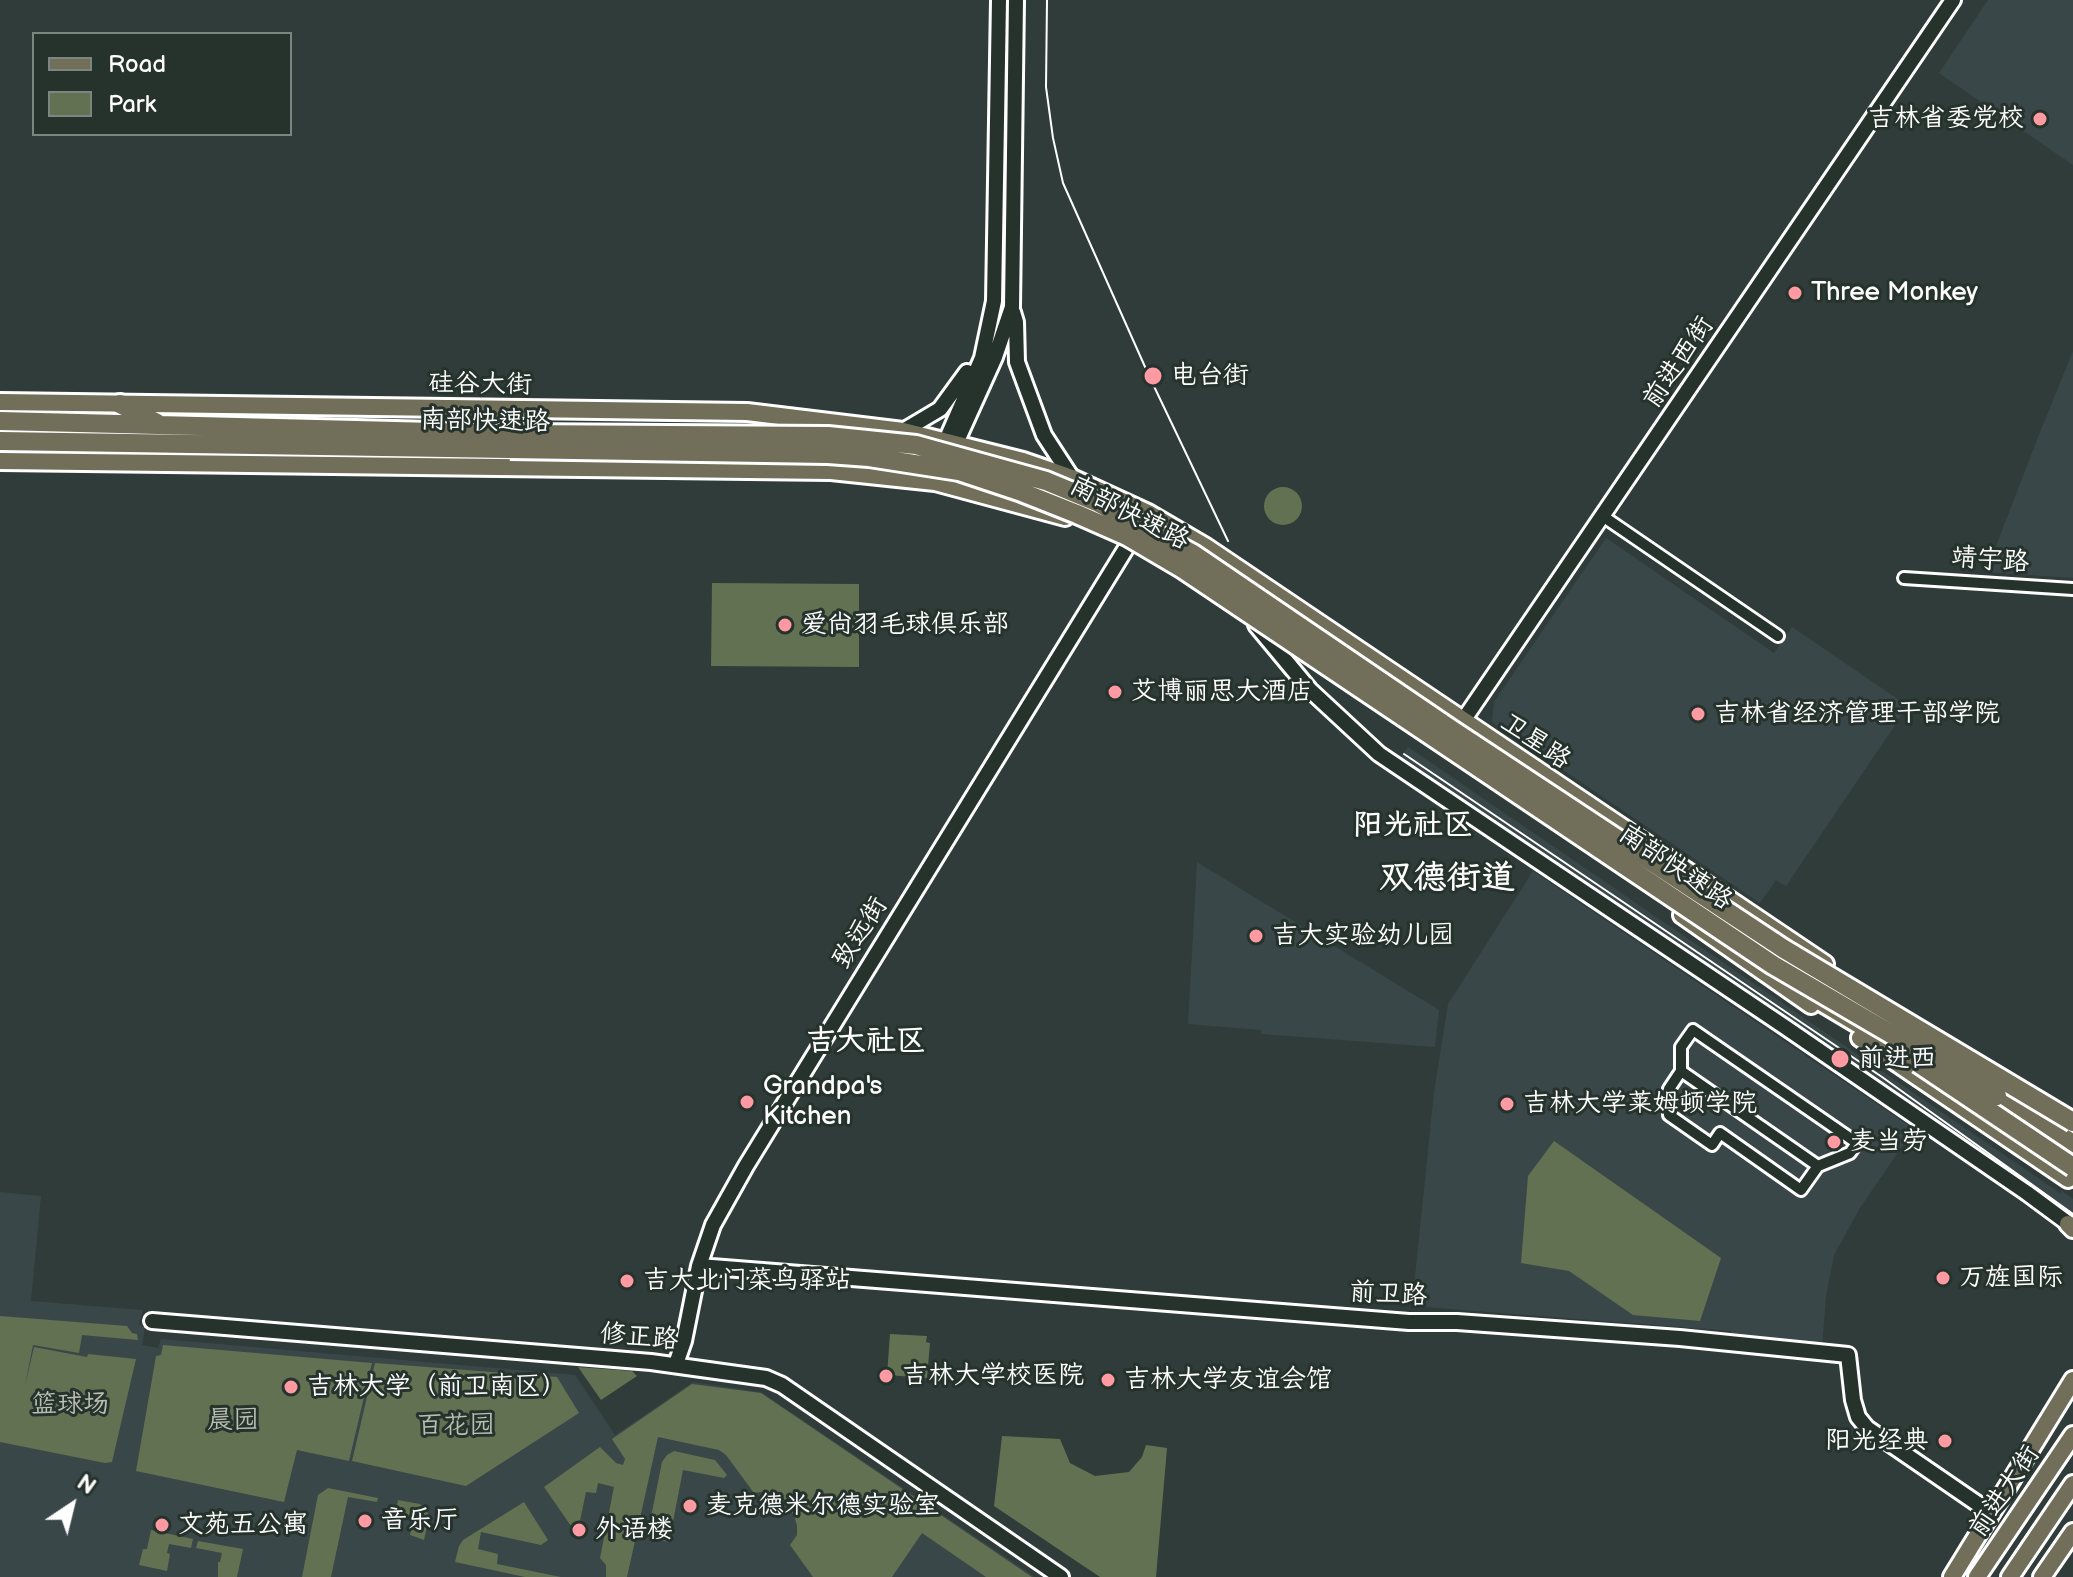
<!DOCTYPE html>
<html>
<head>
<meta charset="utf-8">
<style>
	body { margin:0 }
	#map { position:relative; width:2073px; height:1577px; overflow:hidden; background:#2f3c3a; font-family:"Balsamiq Sans",sans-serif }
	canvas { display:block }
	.legend { position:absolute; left:32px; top:32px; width:260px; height:104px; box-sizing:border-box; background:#26332d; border:2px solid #7d8581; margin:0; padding:10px 14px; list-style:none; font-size:24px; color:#fff }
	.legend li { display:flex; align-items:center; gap:16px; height:40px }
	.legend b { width:40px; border:2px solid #7d8581 }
	.north { position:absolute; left:32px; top:1465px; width:80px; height:80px; -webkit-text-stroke:6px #26332d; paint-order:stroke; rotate:35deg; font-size:22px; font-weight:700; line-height:32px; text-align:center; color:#fff }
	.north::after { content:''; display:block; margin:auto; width:28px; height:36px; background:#fff; clip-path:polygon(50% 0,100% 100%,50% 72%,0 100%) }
</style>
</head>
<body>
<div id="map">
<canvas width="2073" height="1577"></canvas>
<ul class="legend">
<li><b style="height:10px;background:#716e59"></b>Road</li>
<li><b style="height:22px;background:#627152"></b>Park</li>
</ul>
<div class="north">N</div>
</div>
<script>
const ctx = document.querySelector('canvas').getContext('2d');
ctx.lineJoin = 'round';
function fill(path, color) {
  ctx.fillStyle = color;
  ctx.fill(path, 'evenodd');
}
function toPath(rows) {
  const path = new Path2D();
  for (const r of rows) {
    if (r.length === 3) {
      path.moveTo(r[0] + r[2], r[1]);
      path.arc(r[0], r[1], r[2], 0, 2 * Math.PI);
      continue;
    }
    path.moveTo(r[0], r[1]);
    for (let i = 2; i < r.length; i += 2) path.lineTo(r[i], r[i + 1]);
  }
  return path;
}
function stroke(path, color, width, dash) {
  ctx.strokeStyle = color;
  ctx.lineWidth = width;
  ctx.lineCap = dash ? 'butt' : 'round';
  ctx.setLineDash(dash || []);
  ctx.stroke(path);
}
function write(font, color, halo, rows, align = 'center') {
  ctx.font = font + ' "Balsamiq Sans","LXGW WenKai TC",sans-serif';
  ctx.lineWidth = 6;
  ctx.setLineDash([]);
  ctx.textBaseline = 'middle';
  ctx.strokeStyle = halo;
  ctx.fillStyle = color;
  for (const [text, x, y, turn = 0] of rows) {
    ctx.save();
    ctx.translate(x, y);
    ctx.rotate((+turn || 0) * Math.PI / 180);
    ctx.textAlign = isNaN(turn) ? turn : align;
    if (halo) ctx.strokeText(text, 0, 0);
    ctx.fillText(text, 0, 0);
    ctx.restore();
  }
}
const built = toPath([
	[1988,0,2073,0,2073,165,1939,73],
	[2073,351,2073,578,1986,572,2040,432],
	[1606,538,1774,653,1792,627,1908,706,1786,886,1776,880,1760,903,1492,722,1494,702],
	[1408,747,2060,1193,2062,1191,2073,1199,2073,1218,1918,1107,1400,758],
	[1197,862,1439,1010,1435,1047,1261,1034,1261,1030,1188,1024],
	[1533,871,1914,1129,1860,1208,1834,1255,1826,1296,1822,1347,1730,1336,1731,1331,1412,1306,1434,1092,1448,1004],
	[0,1192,41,1196,31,1301,143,1310,139,1324,145,1328,142,1345,158,1348,161,1339,575,1375,615,1435,693,1382,761,1392,1035,1577,0,1577]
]);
const green = toPath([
	[1283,506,19],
	[712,583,859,584,859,667,711,666],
	[1554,1141,1721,1258,1700,1321,1633,1315,1569,1271,1521,1263,1528,1176],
	[0,1316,127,1326,132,1333,137,1334,138,1340,82,1335,79,1353,33,1345,25,1386,34,1347,87,1357,88,1354,136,1359,112,1462,105,1463,0,1442],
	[890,1334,927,1336,926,1342,930,1343,927,1378,887,1375],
	[163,1345,372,1363,349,1461,297,1450,284,1502,136,1471,156,1356,161,1355],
	[375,1363,557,1377,579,1413,466,1486,352,1461],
	[578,1367,632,1371,637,1376,601,1400],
	[692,1384,761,1393,1032,1577,986,1577,922,1533,892,1577,813,1577,790,1545,797,1535,797,1526,794,1515,780,1498,768,1491,754,1493,726,1455,719,1450,658,1437,627,1577,606,1577,606,1565,600,1558,614,1487,598,1483,596,1493,586,1492,580,1521,571,1526,544,1487,600,1447,616,1463,623,1465,625,1459,612,1439],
	[1002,1436,1060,1439,1070,1463,1095,1476,1129,1472,1142,1457,1146,1445,1167,1448,1156,1577,1100,1577,994,1506],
	[674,1451,715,1460,727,1475,724,1478,683,1470,669,1542,647,1537,662,1462,667,1455],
	[328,1488,378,1498,377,1502,348,1497,331,1577,302,1577,318,1495],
	[398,1500,420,1504,427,1510,429,1518,424,1540,410,1535,413,1520,395,1515],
	[524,1502,548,1540,541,1545,481,1532,478,1549,498,1554,497,1564,561,1577,525,1577,455,1562,459,1546,463,1540],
	[151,1530,193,1539,191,1548,169,1544,167,1553,170,1554,167,1571,139,1565,143,1549,147,1549],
	[198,1541,243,1549,237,1577,218,1577,218,1562,220,1562,222,1553,196,1548]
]);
const street = toPath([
	[1604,517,1778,636],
	[1904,578,2073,589],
	[1693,1030,1857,1143,1850,1153,1818,1166,1681,1071,1681,1047,1693,1030],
	[1681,1071,1669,1089,1669,1115,1712,1145,1720,1133,1801,1190,1818,1166]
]);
const secondary = toPath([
	[1013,312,1016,322,1017,362,1044,435,1072,478],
	[903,431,940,409,967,372],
	[942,450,982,358,994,301,999,0],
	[951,454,995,357,1012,307,1016,0],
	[1256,625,1310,690,1379,754,1785,1027,2027,1193,2073,1227],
	[1458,728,1953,0],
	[699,1266,1409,1322,1457,1322,1680,1338,1848,1355,1853,1400,1858,1417,1867,1428,1991,1513],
	[152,1321,651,1362,766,1378,782,1385,1061,1577],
	[676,1364,684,1341,699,1266,713,1225,746,1166,1128,545]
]);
const primary = toPath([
	[0,402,747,412,903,431,1023,461,1072,478,1148,513,1206,547,1825,964],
	[0,461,831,471,935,482,1065,517],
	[1682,915,1811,1005],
	[1807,994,1931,1068],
	[1860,1038,2068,1179],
	[2068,1224,2073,1229],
	[1952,1577,2073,1380],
	[1977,1577,2073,1435],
	[2010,1577,2073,1484],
	[2042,1577,2073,1532]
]);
const highway = toPath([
	[120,404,157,423],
	[0,421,513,434],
	[0,441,510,449],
	[1997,1096,2073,1144]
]);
const tram = toPath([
	[1047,0,1046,87,1053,138,1063,183,1150,378,1228,541],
	[1404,754,1882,1077,2073,1214]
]);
const highwayBridge = toPath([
	[513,434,828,436,916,445,1046,481,1099,503,1193,554,1452,730,1784,949,2073,1122],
	[510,449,828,454,869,457,959,471,1019,491,1077,514,1127,536,1183,569,1773,965,1997,1096],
	[1918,1063,2073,1167]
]);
const markers = [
	[2040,119,8,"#ff9aa2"],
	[1795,293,8,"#ff9aa2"],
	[1153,376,10,"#ff9aa2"],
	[785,625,8,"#ff9aa2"],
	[1115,692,8,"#ff9aa2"],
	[1698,714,8,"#ff9aa2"],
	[1256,936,8,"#ff9aa2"],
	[1840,1059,10,"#ff9aa2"],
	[747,1102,8,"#ff9aa2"],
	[1507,1104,8,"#ff9aa2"],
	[1834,1142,8,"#ff9aa2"],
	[1943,1278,8,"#ff9aa2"],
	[627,1281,8,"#ff9aa2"],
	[886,1376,8,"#ff9aa2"],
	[1108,1380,8,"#ff9aa2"],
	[291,1387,8,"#ff9aa2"],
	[1945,1441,8,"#ff9aa2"],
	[690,1506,8,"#ff9aa2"],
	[365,1521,8,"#ff9aa2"],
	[162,1525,8,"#ff9aa2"],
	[579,1530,8,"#ff9aa2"]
];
const poiNames = [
	["吉林省委党校",2024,119,"right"],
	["Three Monkey",1811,293],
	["电台街",1171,376],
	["爱尚羽毛球俱乐部",801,625],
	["艾博丽思大酒店",1131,692],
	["吉林省经济管理干部学院",1714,714],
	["吉大实验幼儿园",1272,936],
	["前进西",1858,1059],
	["Grandpa's",763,1087],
	["Kitchen",763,1117],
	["吉林大学莱姆顿学院",1523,1104],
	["麦当劳",1850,1142],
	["万旌国际",1959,1278],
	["吉大北门菜鸟驿站",643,1281],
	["吉林大学校医院",902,1376],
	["吉林大学友谊会馆",1124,1380],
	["吉林大学（前卫南区）",307,1387],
	["阳光经典",1929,1441,"right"],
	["麦克德米尔德实验室",706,1506],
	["音乐厅",381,1521],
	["文苑五公寓",178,1525],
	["外语楼",595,1530]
];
const streetNames = [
	["前进西街",1679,363,-56],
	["硅谷大街",480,385,1],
	["南部快速路",485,422,1],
	["南部快速路",1129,514,27],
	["靖宇路",1990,561,4],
	["卫星路",1535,742,34],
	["南部快速路",1675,868,34],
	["致远街",861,933,-58],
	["前卫路",1388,1295,3],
	["修正路",639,1338,5],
	["前进大街",2005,1492,-56]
];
const parkNames = [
	["篮球场",70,1405],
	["晨园",233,1421],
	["百花园",456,1426]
];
const quarterNames = [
	["阳光社区",1413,826],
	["吉大社区",866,1042]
];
const districtNames = [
	["双德街道",1447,879]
];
fill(built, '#3a4749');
fill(green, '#627152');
stroke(street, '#fff', 16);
stroke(secondary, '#fff', 20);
stroke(primary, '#fff', 22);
stroke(highway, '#fff', 24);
stroke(street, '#26332d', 10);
stroke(secondary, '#26332d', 14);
stroke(primary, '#716e59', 16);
stroke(highway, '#716e59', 18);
stroke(tram, '#fff', 2);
stroke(highwayBridge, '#fff', 24, []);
stroke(highwayBridge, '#716e59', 18);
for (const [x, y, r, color] of markers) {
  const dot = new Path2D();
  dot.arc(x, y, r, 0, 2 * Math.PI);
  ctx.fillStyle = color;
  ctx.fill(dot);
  stroke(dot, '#26332d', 3);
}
write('26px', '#fff', '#26332d', poiNames, 'left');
write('26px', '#fff', '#26332d', streetNames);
write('26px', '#b8bfb1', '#26332d', parkNames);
write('bold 30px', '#fff', '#26332d', quarterNames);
write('bold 34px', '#fff', '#26332d', districtNames);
</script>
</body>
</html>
